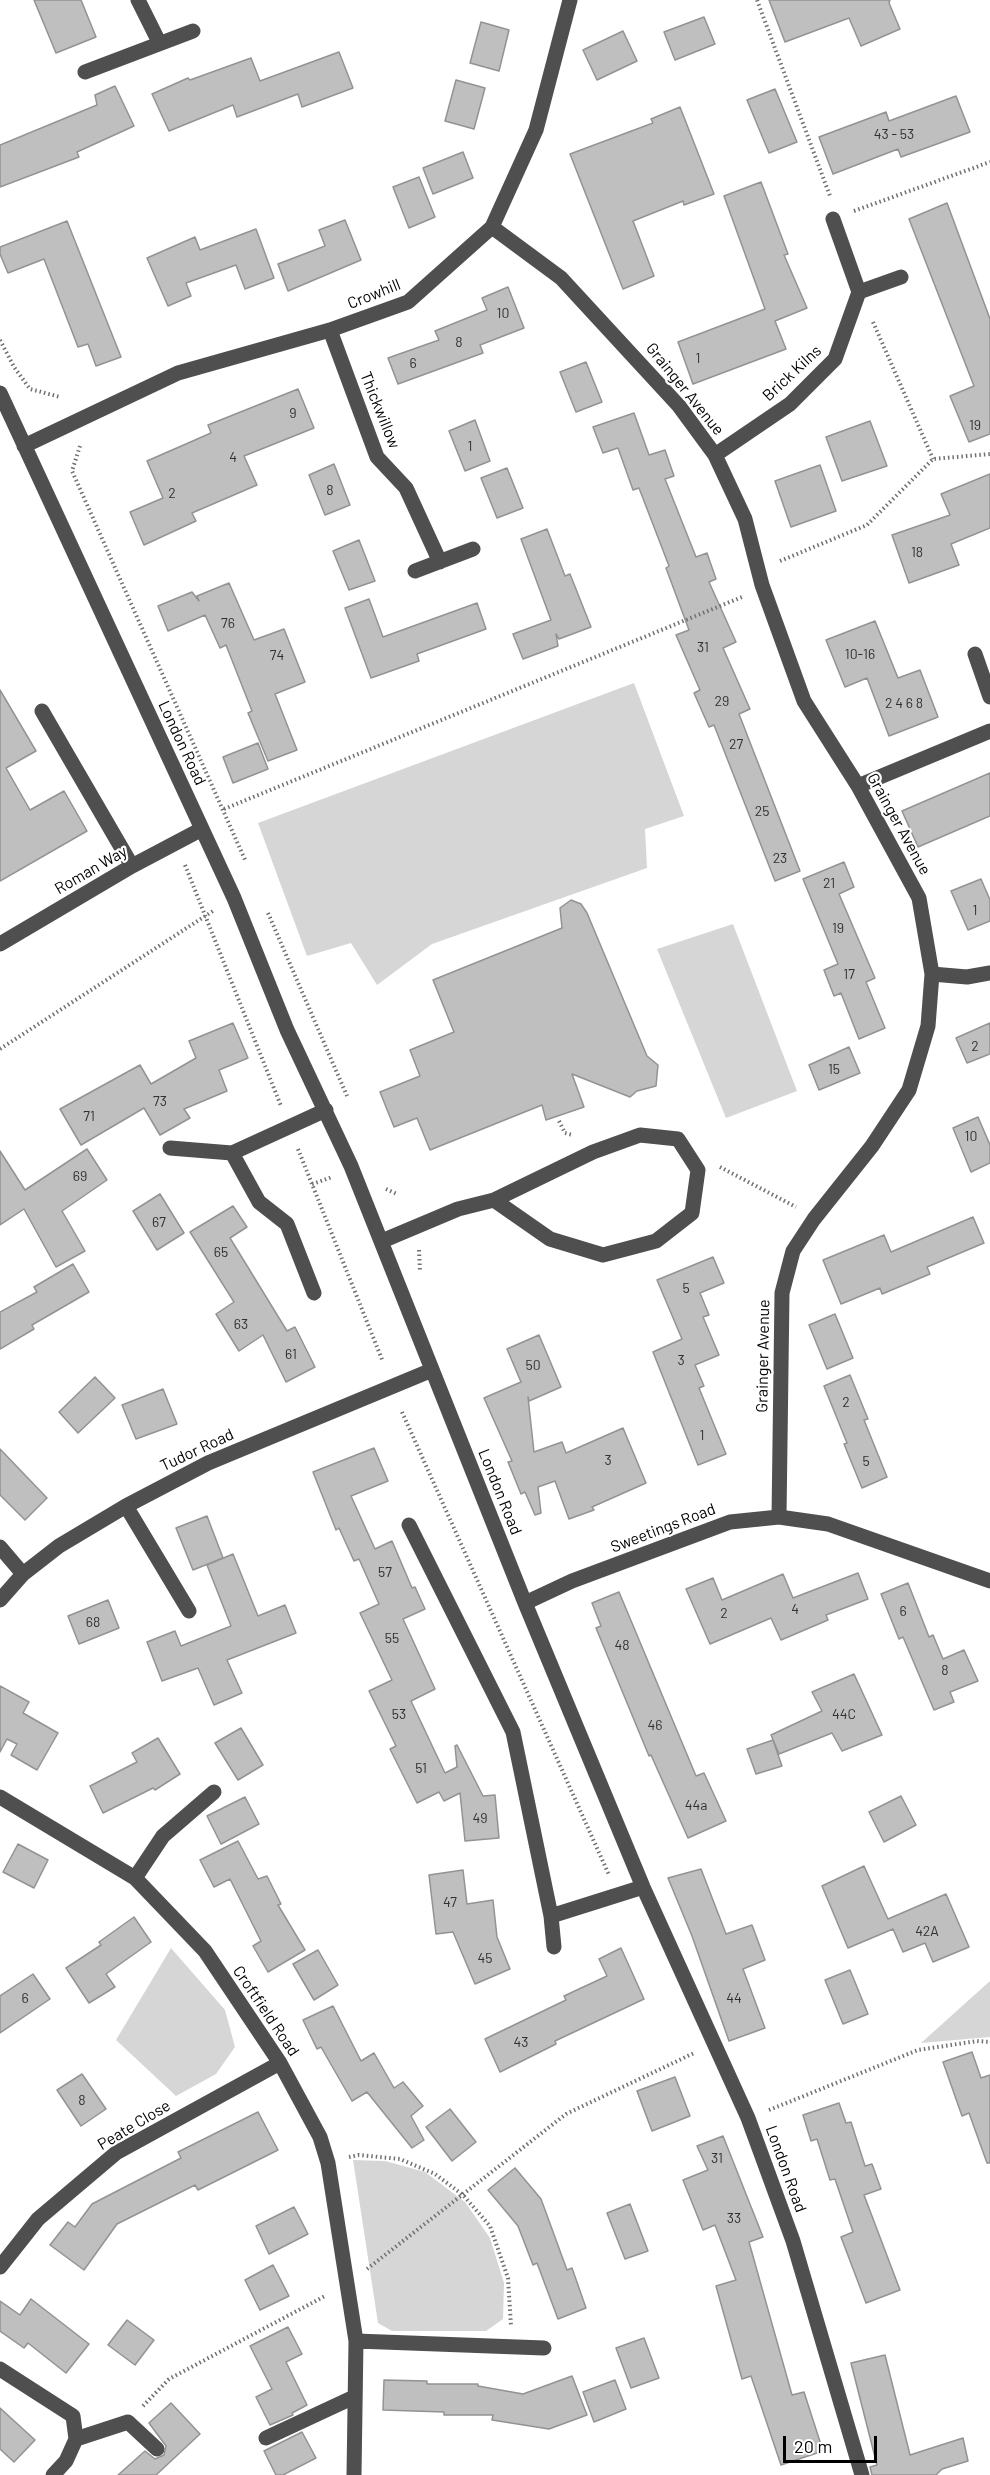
<!DOCTYPE html>
<html>
<head>
<meta charset="utf-8">
<style>
	body { margin:0 }
	#map { position:relative; width:990px; height:2475px; overflow:hidden; background:#fff; font-family:Barlow,sans-serif }
	canvas { display:block }
	.scale { position:absolute; left:783px; top:2436px; width:94px; height:27px; box-sizing:border-box; border:3px solid #000; border-top:0; padding-left:8px; font-size:18px; line-height:21px; white-space:nowrap; color:#000; -webkit-text-stroke:4px #fff; paint-order:stroke }
</style>
</head>
<body>
<div id="map">
<canvas width="990" height="2475"></canvas>
<div class="scale">20 m</div>
</div>
<script>
const ctx = document.querySelector('canvas').getContext('2d');
ctx.lineJoin = 'round';
function fill(path, color) {
  ctx.fillStyle = color;
  ctx.fill(path, 'evenodd');
}
function toPath(rows) {
  const path = new Path2D();
  for (const r of rows) {
    path.moveTo(r[0], r[1]);
    for (let i = 2; i < r.length; i += 2) path.lineTo(r[i], r[i + 1]);
  }
  return path;
}
function stroke(path, color, width, dash) {
  ctx.strokeStyle = color;
  ctx.lineWidth = width;
  ctx.lineCap = dash ? 'butt' : 'round';
  ctx.setLineDash(dash || []);
  ctx.stroke(path);
}
function write(font, color, halo, rows, align = 'center') {
  ctx.font = font + ' Barlow,sans-serif';
  ctx.lineWidth = 4.5;
  ctx.setLineDash([]);
  ctx.textBaseline = 'middle';
  ctx.strokeStyle = halo;
  ctx.fillStyle = color;
  for (const [text, x, y, turn = 0] of rows) {
    ctx.save();
    ctx.translate(x, y);
    ctx.rotate((+turn || 0) * Math.PI / 180);
    ctx.textAlign = isNaN(turn) ? turn : align;
    if (halo) ctx.strokeText(text, 0, 0);
    ctx.fillText(text, 0, 0);
    ctx.restore();
  }
}
const green = toPath([
	[634,683,684,816,645,829,647,868,432,944,377,985,351,943,307,956,258,823],
	[733,924,797,1091,726,1118,657,949],
	[171,1948,225,2010,235,2047,216,2074,176,2096,116,2040],
	[990,1981,990,2037,921,2043],
	[353,2160,385,2161,425,2172,465,2202,490,2238,504,2283,503,2319,486,2331,392,2331,378,2323]
]);
const building = toPath([
	[34,0,81,0,96,37,56,53,34,0],
	[769,0,890,0,889,3,900,29,861,46,849,18,785,42,769,0],
	[704,17,715,44,675,60,664,32,704,17],
	[481,22,509,30,499,71,470,63,481,22],
	[623,31,637,61,597,80,583,50,623,31],
	[339,52,353,88,302,107,298,94,237,117,233,105,169,131,152,94,188,78,190,80,251,58,260,81,339,52],
	[456,80,485,88,474,129,445,121,456,80],
	[115,86,134,126,77,152,79,157,0,187,0,145,97,105,95,95,115,86],
	[775,89,797,142,769,153,747,100,775,89],
	[956,96,970,132,901,157,898,149,833,174,819,137,886,112,889,121,956,96],
	[680,107,714,194,684,205,683,201,633,221,654,276,623,289,570,154,653,123,651,119,680,107],
	[463,152,473,178,433,194,423,168,463,152],
	[419,177,435,217,409,228,393,187,419,177],
	[761,182,788,254,784,255,807,308,775,321,786,349,693,384,678,342,765,309,724,196,761,182],
	[947,203,990,319,990,434,969,442,950,396,974,386,909,219,947,203],
	[345,220,361,260,288,291,278,264,325,246,319,230,345,220],
	[67,221,121,357,96,366,88,344,78,347,44,259,8,273,0,254,0,247,67,221],
	[256,229,274,278,245,289,236,265,186,283,191,296,168,306,147,258,195,237,200,250,256,229],
	[508,287,524,328,480,345,483,353,398,384,388,358,439,340,435,331,487,310,482,298,508,287],
	[586,362,602,402,576,412,560,372,586,362],
	[298,389,314,428,244,456,257,485,192,513,196,521,144,545,130,512,163,498,147,461,211,433,208,425,298,389],
	[634,413,649,455,665,450,674,476,665,479,696,557,707,553,716,579,709,582,736,642,723,648,750,709,739,714,800,871,775,881,714,725,709,727,694,693,700,690,676,635,689,630,666,568,669,566,639,488,633,490,618,448,603,453,593,427,634,413],
	[475,420,490,461,465,471,449,431,475,420],
	[870,421,887,466,842,481,826,437,870,421],
	[334,464,350,505,325,515,309,475,334,464],
	[820,465,836,511,791,527,775,481,820,465],
	[507,468,523,508,497,518,481,478,507,468],
	[990,474,990,528,951,544,959,565,909,583,892,535,950,515,941,494,990,474],
	[547,529,565,576,570,574,591,627,559,639,556,634,558,646,523,659,513,634,551,620,521,539,547,529],
	[359,540,375,581,349,590,333,551,359,540],
	[229,583,254,640,284,629,305,682,275,694,297,750,268,761,248,713,252,711,226,645,220,648,205,615,168,631,158,606,192,592,199,601,197,596,229,583],
	[369,599,383,637,477,603,486,629,417,654,419,661,371,678,345,608,369,599],
	[875,621,898,678,920,670,938,717,889,736,867,678,845,687,826,640,875,621],
	[0,690,36,751,6,768,30,810,64,791,87,831,0,881,0,690],
	[258,743,268,769,233,783,223,757,258,743],
	[990,773,990,816,918,847,902,811,990,773],
	[844,862,854,887,839,894,875,978,866,982,885,1028,859,1039,841,993,834,996,824,970,838,964,803,879,844,862],
	[981,879,990,900,990,921,968,930,951,891,981,879],
	[571,900,581,904,587,913,647,1056,658,1065,656,1086,637,1091,630,1097,572,1074,584,1107,546,1120,542,1105,430,1150,417,1118,394,1127,380,1092,420,1076,410,1050,454,1032,433,980,562,928,560,908,571,900],
	[233,1023,248,1058,219,1070,227,1091,184,1109,190,1118,160,1135,144,1108,81,1145,60,1109,140,1065,151,1084,196,1058,189,1041,233,1023],
	[990,1023,990,1054,967,1063,956,1038,990,1023],
	[849,1047,860,1073,819,1090,809,1065,849,1047],
	[978,1117,990,1145,990,1163,971,1172,953,1128,978,1117],
	[87,1149,107,1180,62,1211,85,1251,56,1267,24,1209,0,1225,0,1151,25,1190,87,1149],
	[160,1194,184,1233,157,1250,133,1211,160,1194],
	[233,1206,247,1227,230,1238,287,1331,295,1327,315,1367,286,1382,263,1335,239,1351,216,1314,234,1302,190,1232,233,1206],
	[973,1217,984,1243,927,1267,930,1274,882,1294,880,1288,841,1304,823,1260,884,1235,891,1252,973,1217],
	[713,1257,724,1283,700,1293,709,1315,703,1317,719,1355,695,1365,704,1386,699,1388,726,1454,698,1465,653,1352,682,1339,657,1280,713,1257],
	[73,1264,89,1292,32,1325,34,1329,0,1349,0,1312,37,1292,34,1287,73,1264],
	[835,1314,853,1358,827,1369,809,1325,835,1314],
	[539,1335,561,1387,529,1401,528,1397,534,1452,562,1442,566,1453,623,1428,646,1483,592,1507,594,1510,569,1519,555,1481,538,1487,541,1513,535,1515,525,1492,521,1494,508,1462,512,1461,484,1398,521,1382,507,1349,539,1335],
	[850,1375,868,1419,864,1420,887,1477,862,1488,844,1444,847,1443,824,1386,850,1375],
	[95,1377,115,1398,78,1433,59,1412,95,1377],
	[163,1389,177,1424,136,1439,122,1405,163,1389],
	[374,1448,388,1481,351,1496,375,1549,392,1541,412,1588,415,1587,425,1609,403,1619,435,1689,411,1701,445,1773,457,1767,455,1746,457,1745,483,1796,495,1795,499,1838,465,1841,460,1793,444,1801,439,1792,417,1803,390,1749,396,1746,369,1691,392,1680,360,1613,379,1604,359,1559,354,1561,339,1528,336,1530,313,1472,374,1448],
	[0,1449,47,1498,25,1520,0,1495,0,1449],
	[207,1516,223,1558,193,1570,176,1528,207,1516],
	[233,1554,258,1616,285,1605,296,1633,227,1660,242,1693,214,1705,198,1668,162,1681,147,1642,175,1631,181,1646,231,1626,207,1565,233,1554],
	[858,1573,868,1599,826,1615,828,1620,781,1640,771,1618,710,1644,686,1589,713,1578,722,1600,783,1574,793,1598,858,1573],
	[908,1583,929,1637,933,1635,943,1659,964,1650,978,1681,950,1692,954,1702,934,1710,903,1637,899,1639,881,1594,908,1583],
	[619,1592,696,1776,704,1773,726,1821,688,1838,651,1755,649,1756,596,1628,601,1626,592,1603,619,1592],
	[108,1600,119,1628,79,1644,68,1616,108,1600],
	[854,1674,882,1735,842,1751,832,1733,779,1754,771,1735,822,1711,812,1692,854,1674],
	[0,1686,29,1702,23,1713,58,1733,37,1770,11,1755,17,1744,7,1739,0,1752,0,1686],
	[241,1728,263,1765,238,1780,215,1743,241,1728],
	[158,1738,180,1774,155,1790,153,1788,103,1813,90,1786,137,1762,132,1753,158,1738],
	[773,1740,782,1766,756,1774,747,1749,773,1740],
	[901,1796,916,1825,884,1842,869,1812,901,1796],
	[245,1797,259,1824,221,1844,207,1816,245,1797],
	[238,1841,258,1879,267,1876,281,1904,278,1905,305,1950,268,1972,253,1946,261,1941,230,1879,214,1887,200,1860,238,1841],
	[18,1844,48,1860,34,1888,3,1872,18,1844],
	[864,1866,888,1919,946,1894,969,1947,933,1962,925,1943,903,1952,893,1929,848,1948,822,1886,864,1866],
	[701,1869,726,1934,752,1925,765,1960,743,1969,765,2028,729,2041,692,1936,668,1878,701,1869],
	[463,1870,467,1904,493,1900,497,1937,510,1969,475,1984,453,1932,436,1934,429,1875,463,1870],
	[134,1917,151,1942,106,1974,115,1987,89,2003,66,1968,101,1945,99,1942,134,1917],
	[621,1948,644,1999,555,2041,556,2044,500,2072,485,2039,566,2000,564,1996,607,1976,599,1959,621,1948],
	[318,1950,338,1985,314,2000,293,1964,318,1950],
	[850,1970,868,2014,843,2024,825,1980,850,1970],
	[33,1974,50,1999,0,2033,0,1996,33,1974],
	[333,2006,361,2061,374,2053,394,2088,403,2082,423,2106,411,2116,424,2140,412,2148,367,2092,352,2101,321,2047,317,2049,303,2020,333,2006],
	[972,2052,981,2078,990,2075,990,2163,987,2163,969,2113,962,2116,943,2062,972,2052],
	[82,2074,106,2109,81,2126,57,2090,82,2074],
	[675,2077,690,2116,652,2131,637,2091,675,2077],
	[839,2103,846,2123,851,2122,865,2166,872,2164,881,2189,864,2195,900,2290,866,2303,841,2237,853,2232,835,2179,830,2180,817,2139,811,2141,803,2115,839,2103],
	[450,2109,476,2142,452,2161,426,2127,450,2109],
	[258,2112,278,2150,198,2190,195,2185,117,2224,84,2270,50,2245,68,2222,75,2227,92,2204,181,2158,178,2152,258,2112],
	[723,2136,763,2237,749,2242,792,2395,804,2392,823,2451,781,2465,751,2376,742,2379,716,2286,736,2280,715,2225,703,2230,683,2180,708,2170,697,2146,723,2136],
	[515,2168,541,2199,567,2270,572,2268,586,2308,558,2319,537,2263,533,2265,518,2226,488,2190,515,2168],
	[630,2204,648,2251,625,2259,607,2213,630,2204],
	[294,2207,308,2234,269,2254,256,2226,294,2207],
	[273,2265,289,2296,260,2310,245,2280,273,2265],
	[31,2299,89,2344,66,2373,28,2343,24,2348,0,2331,0,2301,20,2315,31,2299],
	[127,2320,154,2340,135,2365,108,2345,127,2320],
	[288,2327,302,2354,286,2362,307,2405,292,2413,293,2415,270,2425,256,2397,272,2389,250,2346,288,2327],
	[644,2338,659,2378,631,2388,616,2348,644,2338],
	[885,2355,910,2455,963,2438,968,2461,942,2469,936,2475,872,2475,870,2467,877,2465,851,2363,885,2355],
	[572,2376,587,2415,549,2429,492,2420,493,2415,444,2415,444,2412,383,2410,384,2380,427,2381,427,2384,478,2384,478,2386,523,2394,572,2376],
	[615,2380,626,2409,594,2422,583,2392,615,2380],
	[171,2403,200,2434,156,2475,118,2475,145,2451,155,2459,164,2455,166,2446,149,2423,171,2403],
	[0,2408,35,2440,14,2462,0,2449,0,2408],
	[302,2432,316,2458,283,2475,276,2475,264,2451,302,2432]
]);
const path = toPath([
	[757,0,830,196],
	[854,211,990,162],
	[873,322,933,459],
	[0,340,14,367,30,389,60,397],
	[80,446,72,471,246,862],
	[780,561,867,525,933,459,990,454],
	[224,809,742,597],
	[185,865,281,1106],
	[268,913,347,1096],
	[0,1049,213,911],
	[559,1121,565,1133,572,1135],
	[298,1149,383,1362],
	[720,1167,796,1207],
	[312,1184,332,1177],
	[386,1189,397,1194],
	[419,1250,420,1272],
	[402,1412,609,1875],
	[769,2110,918,2050,977,2041,990,2042],
	[349,2157,359,2155,400,2159,435,2174,463,2195,490,2226,508,2278,511,2326],
	[367,2269,566,2114,694,2053],
	[143,2406,169,2379,325,2296]
]);
const minor = toPath([
	[138,0,159,42],
	[85,72,193,31],
	[492,227,561,278,679,406,715,455,745,519,762,585,804,701,858,786,919,898,932,974,928,1026,909,1090,872,1146,814,1219,793,1251,782,1293,779,1517],
	[859,292,901,277],
	[330,330,377,457,406,488,440,562],
	[0,393,234,898,287,1030,351,1166,525,1603,643,1887,748,2118,793,2241,862,2475],
	[24,446,178,373,330,330,408,302,492,227,536,130,570,0],
	[715,455,790,404,835,359,859,292,833,219],
	[415,571,473,549],
	[975,654,990,697],
	[42,711,132,866],
	[858,786,990,731],
	[0,944,132,866,202,829],
	[932,974,967,977,990,973],
	[170,1148,232,1153,326,1110],
	[232,1153,259,1202,287,1224,314,1293],
	[382,1241,458,1209,494,1200,593,1152,640,1135,678,1139,698,1170,692,1213,656,1241,603,1255,550,1239,494,1200],
	[126,1506,189,1611],
	[409,1525,513,1732,551,1916,554,1947],
	[0,1547,23,1574],
	[0,1600,23,1574,59,1546,126,1506,208,1463,432,1370],
	[525,1603,572,1581,730,1522,779,1517,828,1524,990,1581],
	[0,1797,135,1878,205,1951,280,2063,320,2137,328,2163,356,2341,354,2475],
	[135,1878,163,1836,214,1792],
	[551,1916,643,1887],
	[0,2267,38,2219,116,2153,280,2063],
	[356,2341,544,2348],
	[0,2369,73,2416,76,2439,66,2461,53,2475],
	[266,2438,354,2397],
	[76,2439,128,2422,157,2449]
]);
const numberNames = [
	["43 - 53",894,134],
	["10",503,313],
	["8",459,342],
	["1",698,358],
	["6",413,363],
	["9",293,413],
	["19",975,425],
	["1",470,446],
	["4",233,457],
	["8",330,490],
	["2",172,493],
	["18",917,552],
	["76",228,623],
	["31",703,647],
	["10-16",860,654],
	["74",277,655],
	["29",722,701],
	["2 4 6 8",904,703],
	["27",736,744],
	["25",762,811],
	["23",780,858],
	["21",829,883],
	["1",975,910],
	["19",838,928],
	["17",849,974],
	["2",975,1046],
	["15",834,1069],
	["73",160,1101],
	["71",89,1116],
	["10",971,1136],
	["69",80,1176],
	["67",159,1222],
	["65",221,1252],
	["5",686,1288],
	["63",241,1324],
	["61",291,1354],
	["3",681,1360],
	["50",533,1365],
	["2",846,1402],
	["1",702,1435],
	["3",608,1460],
	["5",866,1461],
	["57",385,1572],
	["4",795,1609],
	["6",903,1611],
	["2",724,1613],
	["68",93,1622],
	["55",392,1638],
	["48",622,1645],
	["8",945,1670],
	["53",399,1714],
	["44C",844,1714],
	["46",655,1725],
	["51",421,1768],
	["44a",696,1805],
	["49",480,1818],
	["47",450,1902],
	["42A",927,1931],
	["45",485,1958],
	["6",25,1998],
	["44",734,1998],
	["43",521,2042],
	["8",82,2100],
	["31",717,2158],
	["33",734,2218]
];
const streetNames = [
	["Crowhill",374,294,-22],
	["Brick Kilns",792,373,-43],
	["Grainger Avenue",685,389,51],
	["Thickwillow",380,410,68],
	["London Road",182,743,65],
	["Grainger Avenue",899,824,61],
	["Roman Way",91,870,-30],
	["Grainger Avenue",763,1356,-89],
	["Tudor Road",197,1450,-25],
	["London Road",500,1492,68],
	["Sweetings Road",663,1528,-21],
	["Croftfield Road",266,2011,56],
	["Peate Close",134,2125,-31],
	["London Road",786,2169,70]
];
fill(green, '#d6d6d6');
fill(building, '#bfbfbf');
stroke(building, '#939393', 1.5);
stroke(path, '#717171', 4, [1.5, 3]);
stroke(minor, '#4f4f4f', 15);
write('14px', '#303030', null, numberNames);
write('16px', '#000', '#fff', streetNames);
</script>
</body>
</html>
